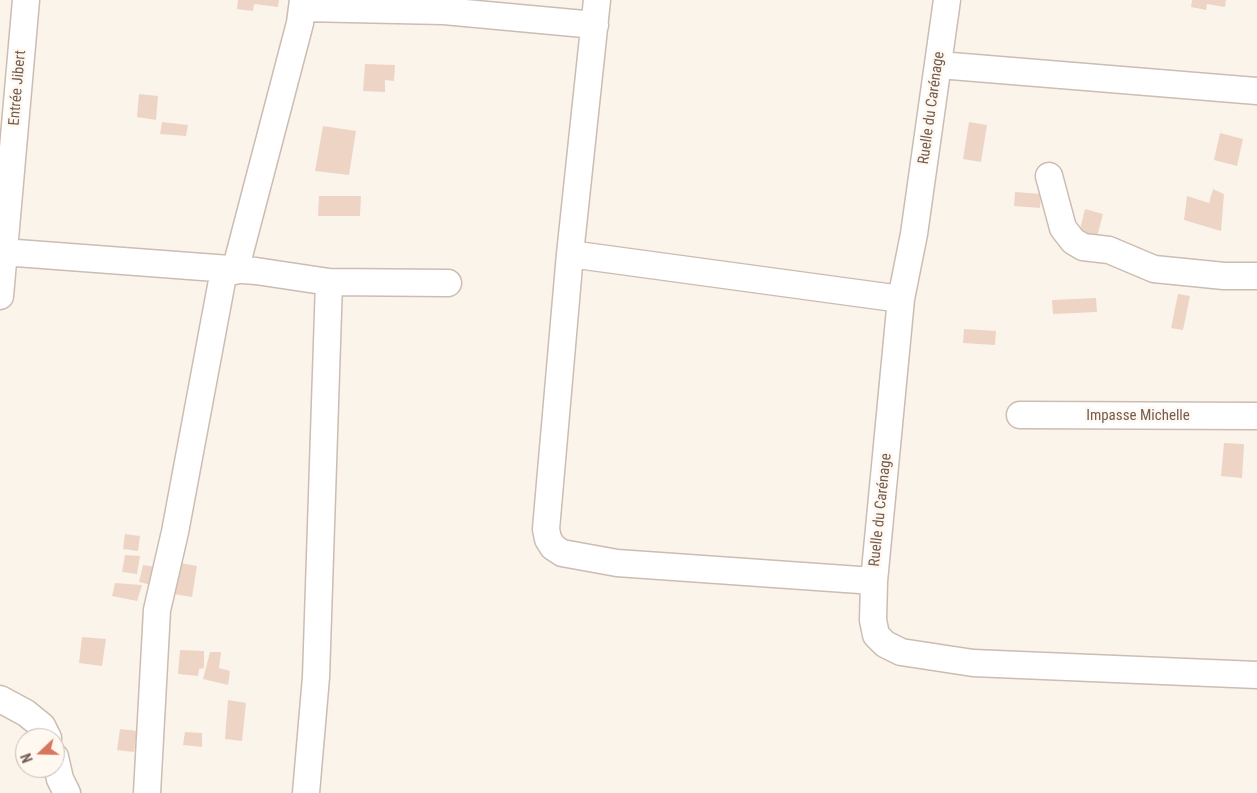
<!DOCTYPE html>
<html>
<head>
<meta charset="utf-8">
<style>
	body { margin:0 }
	#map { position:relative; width:1257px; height:793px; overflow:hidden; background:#fbf4eb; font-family:"Roboto Condensed",sans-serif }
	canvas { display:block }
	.north { position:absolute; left:15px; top:728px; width:50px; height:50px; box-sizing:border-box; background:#fef8f1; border:1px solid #c7bab1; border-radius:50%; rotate:249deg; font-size:14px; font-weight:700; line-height:20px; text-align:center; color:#745c50 }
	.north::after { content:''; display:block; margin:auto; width:18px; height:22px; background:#d8755d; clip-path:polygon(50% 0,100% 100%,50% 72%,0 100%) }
</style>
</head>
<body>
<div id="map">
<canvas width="1257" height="793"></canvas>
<div class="north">N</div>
</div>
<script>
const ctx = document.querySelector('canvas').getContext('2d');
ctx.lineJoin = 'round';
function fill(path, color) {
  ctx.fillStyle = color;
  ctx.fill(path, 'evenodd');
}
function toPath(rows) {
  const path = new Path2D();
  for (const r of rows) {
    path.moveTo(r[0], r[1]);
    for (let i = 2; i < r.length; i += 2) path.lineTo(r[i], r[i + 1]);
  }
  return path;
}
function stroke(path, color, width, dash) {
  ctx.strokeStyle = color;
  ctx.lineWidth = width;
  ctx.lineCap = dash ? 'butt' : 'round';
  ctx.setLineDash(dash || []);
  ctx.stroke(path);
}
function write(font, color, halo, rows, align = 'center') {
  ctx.font = font + ' "Roboto Condensed",sans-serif';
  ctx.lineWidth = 5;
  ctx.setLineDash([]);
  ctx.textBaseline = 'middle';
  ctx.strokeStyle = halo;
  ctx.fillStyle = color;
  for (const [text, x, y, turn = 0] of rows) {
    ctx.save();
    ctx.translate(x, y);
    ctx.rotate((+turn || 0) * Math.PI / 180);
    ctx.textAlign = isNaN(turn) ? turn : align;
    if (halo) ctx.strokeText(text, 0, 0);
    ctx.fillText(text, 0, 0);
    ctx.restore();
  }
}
const building = toPath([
	[238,0,279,0,278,7,254,4,253,11,237,9],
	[1192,0,1226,0,1225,7,1207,4,1206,10,1191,7],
	[365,64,395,65,394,81,385,80,385,92,363,91],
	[139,94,158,96,156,120,137,117],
	[162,122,188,125,186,136,160,134],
	[969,122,987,125,981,162,963,159],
	[323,126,356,131,349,175,315,171],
	[1220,133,1243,139,1237,166,1214,160],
	[1213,189,1224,194,1221,231,1184,220,1187,196,1209,203],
	[1015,192,1041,194,1040,208,1014,206],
	[319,196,361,196,360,216,318,216],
	[1085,209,1103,214,1097,237,1079,233],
	[1178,294,1190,296,1183,330,1171,328],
	[1096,298,1097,312,1053,314,1052,300],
	[964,329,996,331,995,345,963,343],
	[1224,443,1244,444,1242,478,1221,476],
	[125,534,140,536,138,551,123,549],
	[125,555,140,556,137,574,122,572],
	[175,562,197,566,192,597,168,593],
	[143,565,156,567,152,585,139,582],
	[115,583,142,585,137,601,112,596],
	[82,637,106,639,102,666,79,663],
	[180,650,204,651,204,668,199,669,198,676,178,674],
	[210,652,221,652,219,668,230,671,228,685,203,679],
	[228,700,246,703,242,741,225,739],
	[120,729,137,731,134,752,117,750],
	[185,732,202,733,202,747,183,745]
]);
const minor = toPath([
	[597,0,570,254,901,299],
	[947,0,914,234,901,299,874,581,873,620,876,635,885,644,901,652,973,663,1257,675],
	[302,8,444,11,595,25],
	[939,65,1257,91],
	[1049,176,1063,228,1073,241,1083,247,1109,250,1154,269,1224,276,1257,276],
	[3,252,256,271,329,282,448,283],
	[570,254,546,529,548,539,553,547,562,553,617,563,874,581],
	[235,271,300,23,303,0],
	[0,296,26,0],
	[1020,415,1257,416],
	[0,699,26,713,42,726,48,738],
	[55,757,60,779,67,793],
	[147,793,157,610,175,532,224,270],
	[306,793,316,677,329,282]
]);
const streetNames = [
	["Entrée Jibert",18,88,-85],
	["Ruelle du Carénage",932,108,-82],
	["Impasse Michelle",1138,416],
	["Ruelle du Carénage",881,510,-84]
];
fill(building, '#eed4c5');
stroke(minor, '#ccbcb2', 29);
stroke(minor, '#fff', 26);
write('15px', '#745c50', '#fef8f1', streetNames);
</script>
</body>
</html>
